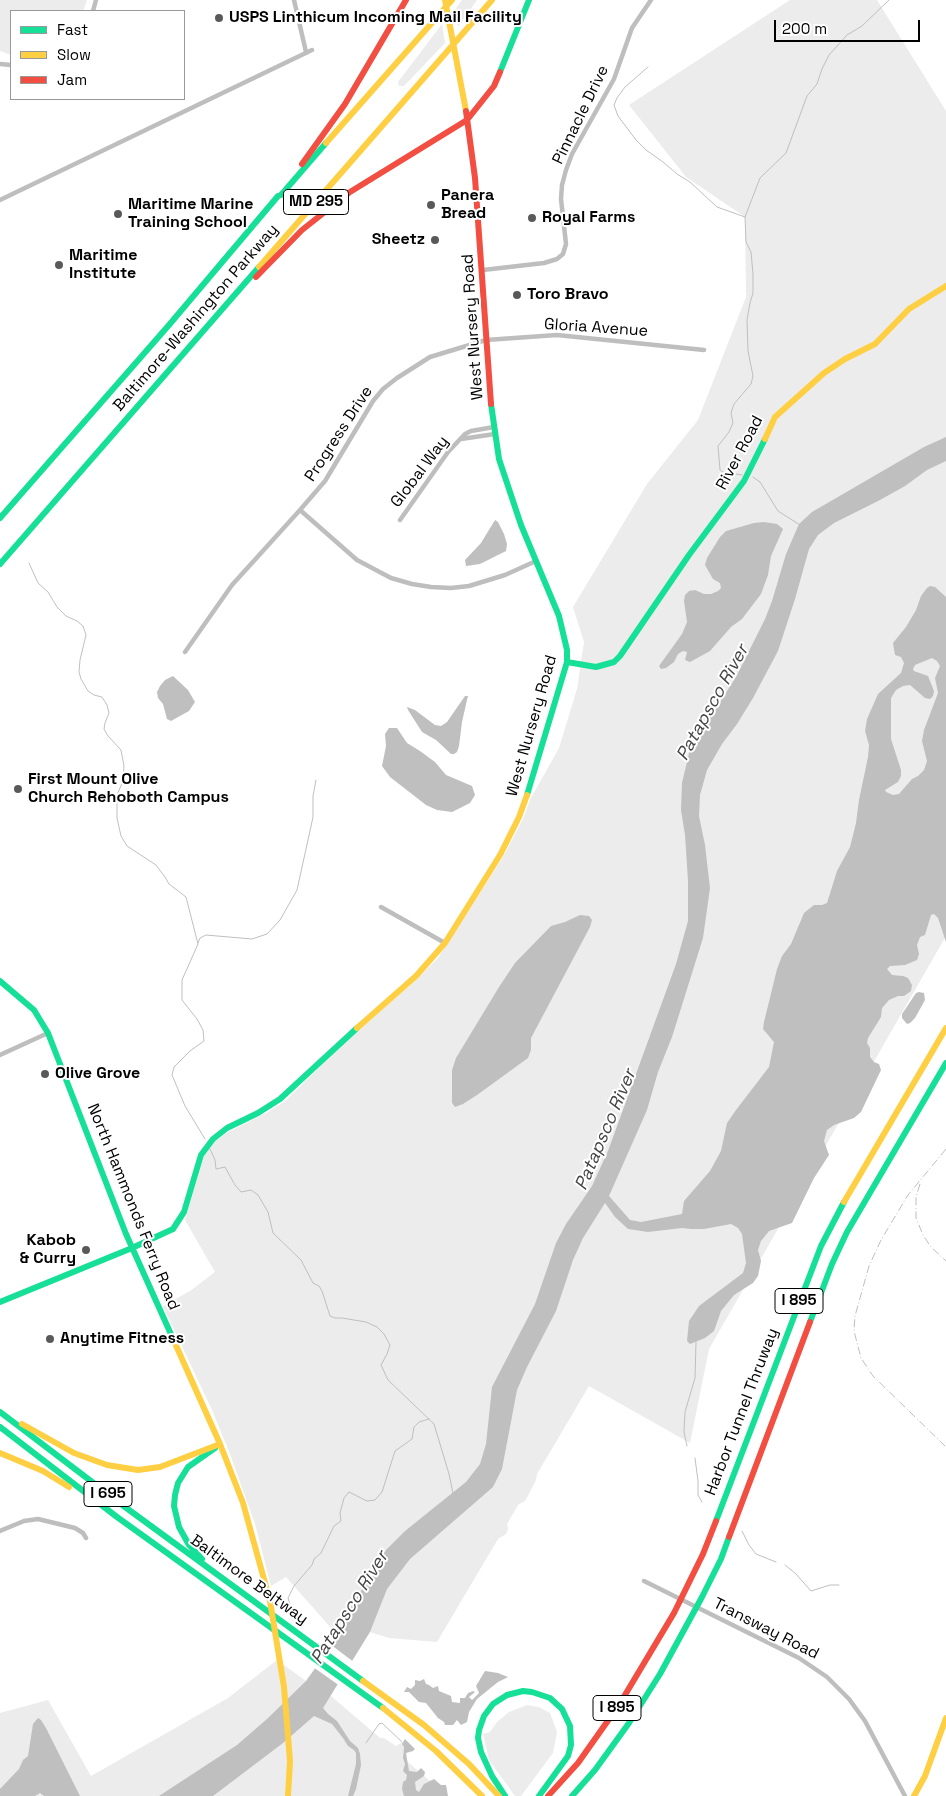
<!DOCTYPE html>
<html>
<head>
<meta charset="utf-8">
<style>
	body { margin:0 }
	#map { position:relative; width:946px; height:1796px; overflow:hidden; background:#fff; font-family:"Space Grotesk",sans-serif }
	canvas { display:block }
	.legend { position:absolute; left:10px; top:10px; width:175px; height:90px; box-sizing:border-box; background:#fff; border:1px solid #999; margin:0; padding:6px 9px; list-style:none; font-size:15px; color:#000 }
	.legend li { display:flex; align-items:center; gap:10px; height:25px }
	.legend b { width:25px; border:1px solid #999 }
	.scale { position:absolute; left:774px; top:20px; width:146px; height:22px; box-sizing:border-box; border:2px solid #000; border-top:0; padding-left:6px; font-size:15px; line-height:18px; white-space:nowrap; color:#000; -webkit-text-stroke:4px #fff; paint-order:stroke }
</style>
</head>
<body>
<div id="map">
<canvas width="946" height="1796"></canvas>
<ul class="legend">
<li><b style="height:6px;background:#16e098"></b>Fast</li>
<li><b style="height:6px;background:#ffcf43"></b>Slow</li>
<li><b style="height:6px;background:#f24e42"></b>Jam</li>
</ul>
<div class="scale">200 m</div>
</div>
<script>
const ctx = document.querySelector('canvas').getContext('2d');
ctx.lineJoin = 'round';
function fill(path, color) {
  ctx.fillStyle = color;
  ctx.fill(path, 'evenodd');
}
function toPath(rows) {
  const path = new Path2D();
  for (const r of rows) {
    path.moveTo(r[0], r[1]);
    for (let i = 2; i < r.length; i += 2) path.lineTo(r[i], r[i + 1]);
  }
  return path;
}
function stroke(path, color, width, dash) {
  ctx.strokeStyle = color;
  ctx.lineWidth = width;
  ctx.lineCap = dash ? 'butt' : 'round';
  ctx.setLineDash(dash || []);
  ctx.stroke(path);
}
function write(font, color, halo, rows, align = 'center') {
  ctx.font = font + ' "Space Grotesk",sans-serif';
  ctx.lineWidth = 4;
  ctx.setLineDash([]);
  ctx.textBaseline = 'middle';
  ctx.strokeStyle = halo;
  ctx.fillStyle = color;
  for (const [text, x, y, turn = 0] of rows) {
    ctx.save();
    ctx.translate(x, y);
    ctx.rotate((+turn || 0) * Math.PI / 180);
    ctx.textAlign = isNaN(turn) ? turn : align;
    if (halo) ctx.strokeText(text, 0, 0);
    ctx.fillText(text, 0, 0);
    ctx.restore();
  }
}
const green = toPath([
	[0,0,87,0,83,11,11,11,11,55,0,51],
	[462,0,477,0,458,27,456,8],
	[790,0,877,0,946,111,946,936,709,1349,690,1443,589,1386,537,1474,536,1480,530,1492,525,1501,518,1505,507,1524,508,1529,506,1534,498,1539,437,1642,389,1638,370,1632,338,1636,286,1577,271,1586,255,1524,230,1454,212,1410,163,1306,190,1291,215,1272,185,1220,204,1156,215,1141,228,1132,268,1112,284,1102,345,1042,413,983,438,958,503,857,523,819,531,798,559,748,577,689,584,642,573,607,647,484,698,420,746,297,745,217,686,177,629,105],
	[442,24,445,43,404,86,399,86,398,82],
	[277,1660,306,1681,331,1696,380,1738,384,1738,396,1746,402,1742,404,1747,403,1758,448,1796,0,1796,0,1713,48,1700,91,1776,228,1698],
	[527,1705,539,1707,550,1713,557,1732,553,1753,521,1796,515,1796,489,1760,483,1734,490,1732,497,1722,509,1712]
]);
const water = toPath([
	[946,437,946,461,927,470,905,486,880,500,834,523,818,535,809,549,795,599,778,651,753,698,737,724,722,744,707,770,700,795,699,816,705,845,710,888,703,938,672,1037,658,1072,647,1110,609,1196,630,1220,641,1222,682,1214,684,1201,710,1171,721,1151,727,1123,736,1110,769,1067,774,1042,763,1029,764,1022,777,969,782,956,791,944,804,913,814,905,822,905,827,903,837,871,850,847,856,823,859,800,868,757,869,745,865,731,867,719,878,694,901,673,904,663,901,657,895,655,893,643,906,627,916,610,921,596,927,588,930,586,935,587,946,597,946,942,938,918,934,914,931,915,925,935,920,937,917,945,919,954,917,960,905,965,890,966,887,969,892,975,903,976,908,978,912,985,911,991,904,996,898,996,889,1000,882,1008,881,1017,868,1038,867,1043,870,1048,870,1057,874,1062,879,1064,881,1070,861,1112,854,1118,834,1125,827,1130,824,1141,829,1155,814,1178,792,1223,769,1231,761,1241,758,1250,761,1261,758,1276,753,1283,734,1295,721,1311,714,1331,705,1338,690,1344,687,1341,689,1321,699,1306,743,1273,746,1263,742,1234,738,1228,731,1224,704,1229,691,1229,682,1228,648,1232,628,1229,615,1217,605,1203,583,1238,573,1260,556,1311,527,1367,517,1390,502,1469,493,1487,410,1559,387,1589,370,1632,323,1708,328,1714,337,1721,350,1741,358,1748,360,1754,361,1765,356,1789,353,1796,348,1796,356,1764,356,1753,354,1750,348,1746,343,1738,332,1724,314,1716,283,1743,213,1796,159,1796,237,1745,267,1719,306,1681,338,1636,347,1614,386,1550,405,1531,466,1482,480,1464,486,1444,492,1387,535,1304,556,1243,566,1224,592,1186,608,1151,676,964,688,921,688,881,685,835,681,810,682,783,690,749,736,677,765,619,772,601,786,554,799,524,812,512,924,447],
	[932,658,937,661,940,666,935,678,938,693,924,730,922,741,927,761,924,770,918,776,912,779,899,794,893,795,886,792,885,790,898,782,901,776,901,770,891,739,891,698,896,690,903,686,910,685,925,698,930,699,933,696,934,691,928,676,914,671,913,669,915,665],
	[495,520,498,522,504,534,507,544,506,551,480,564,466,566,465,560,481,543],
	[764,522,777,524,783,529,771,556,768,575,761,594,742,619,731,627,710,651,690,662,685,660,687,652,683,651,678,654,674,662,666,668,661,669,659,666,682,634,687,622,684,601,685,595,689,591,695,590,704,594,711,594,718,591,721,588,720,583,713,579,705,565,707,558,720,537,726,531,754,523],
	[173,676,188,690,195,702,189,711,171,721,167,719,163,704,158,698,157,692,160,686,165,680],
	[465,696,468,696,467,700,462,722,459,746,457,752,454,754,451,754,436,740,422,732,408,710,407,707,415,710,435,725,441,726,447,722],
	[389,728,397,728,407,743,420,751,435,762,446,775,472,786,475,795,470,803,452,812,437,810,426,805,390,777,382,766,386,746,385,734],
	[580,915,589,916,592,920,590,927,531,1038,531,1050,528,1058,477,1095,463,1104,455,1107,452,1103,452,1070,456,1058,499,987,515,963,551,926,565,922],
	[919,992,924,993,925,1000,915,1018,910,1023,907,1024,902,1018,902,1014,916,993],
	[485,1671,498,1673,508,1677,498,1682,477,1699,469,1712,467,1722,461,1725,457,1720,453,1725,445,1725,444,1722,438,1718,426,1703,419,1702,409,1692,404,1692,407,1687,411,1689,415,1685,415,1680,420,1681,424,1679,426,1684,429,1685,433,1688,438,1686,439,1691,451,1696,452,1702,460,1703,460,1698,465,1698,468,1693,473,1691,475,1692,469,1697,472,1700,479,1693,476,1686],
	[38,1718,41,1720,46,1728,80,1796,44,1796,40,1793,35,1796,0,1796,0,1789,19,1769,23,1760,28,1756,33,1724],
	[405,1739,415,1749,413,1751,406,1753,409,1771,417,1772,421,1768,425,1772,424,1776,415,1782,416,1790,419,1792,424,1784,434,1779,441,1785,446,1785,448,1796,404,1796,402,1789,403,1782,406,1780,407,1775,403,1771,405,1764,403,1758,404,1747,402,1744]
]);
const pier = toPath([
	[330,1644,355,1663,340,1686,313,1667]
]);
const stream = toPath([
	[648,67,625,87,617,98,614,105,618,116,636,140,646,150,663,162,677,174,690,182,717,207,745,217],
	[742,475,723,472,720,470,718,446,729,432,733,423,731,413,734,404,751,384,753,376,748,351,747,320,750,303,753,293,753,274,751,252,746,242,745,217,760,178,786,153,807,96,817,84,822,69,829,55,847,35,862,26,889,0],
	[753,477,760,482,778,511,800,525],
	[29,563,38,583,48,592,57,607,66,616,77,621,83,626,86,635,80,660,79,672,81,679,88,691,94,695,102,697,107,705,109,713,105,723,104,729,108,736,121,750,124,766,123,781,117,795,117,818,121,836,127,846,156,865,165,877,169,884,186,897,198,944,182,980,182,1000,197,1019,203,1030,204,1041,190,1051,174,1067,172,1075,185,1106,205,1139],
	[198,943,200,938,206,935,252,939,267,934,280,920,297,890,313,817,313,796,316,780],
	[210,1149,215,1160,216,1169,225,1167,235,1185,241,1192,251,1190,258,1195,268,1212,273,1233,301,1260,313,1283,319,1286,322,1291,330,1316,335,1318,342,1318,366,1322,377,1327,384,1334,390,1345,387,1354,381,1365,388,1380,434,1424,449,1474,453,1493],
	[687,1446,684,1432,685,1412,695,1378,696,1342],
	[695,1458,698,1481,698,1495,702,1502],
	[742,1531,749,1545,756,1554,776,1562],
	[785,1565,796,1574,811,1591,830,1585,839,1585],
	[290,1604,288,1598,294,1586,312,1565,314,1559,321,1553,334,1526,341,1521,340,1513,344,1498,349,1492,367,1501,375,1500,382,1492,395,1451,412,1439,414,1427,419,1422,429,1419],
	[366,1743,379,1724,382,1723,402,1742]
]);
const street = toPath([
	[294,0,306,52],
	[93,11,96,0],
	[0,64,11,65],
	[0,200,312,50],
	[483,270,544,263,557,259,563,254,566,244,561,199,562,185,566,170,572,154,614,79,632,28,651,0],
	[461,439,495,434],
	[300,510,357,560,391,578,412,584,431,587,451,588,469,586,505,575,536,561],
	[400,520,448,452,465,434,471,431,494,427],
	[185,652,232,585,300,510,325,481,373,401,383,389,397,378,430,357,486,340,557,335,704,350],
	[381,907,445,943],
	[0,1055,48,1033],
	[0,1531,24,1521,38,1519,75,1528,83,1533,86,1538],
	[644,1581,799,1658,827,1677,849,1699,865,1721,905,1796]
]);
const fast = toPath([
	[500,72,529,0],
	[491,404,499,459,521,525,559,616,567,650,567,662,527,795],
	[0,518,169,325,278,196,281,195,326,143],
	[0,564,259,267],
	[567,662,596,667,614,662,620,656,689,555,744,481,765,439],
	[0,981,34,1010,48,1033,126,1234,174,1341],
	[0,1302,132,1248,173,1229,184,1212,201,1155,213,1139,227,1128,258,1113,280,1099,357,1028],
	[810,1322,832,1264,847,1232,946,1063],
	[0,1412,125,1507,363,1681],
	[0,1427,117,1517,383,1708],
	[716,1521,821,1246,844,1202],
	[202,1559,189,1545,179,1527,174,1506,175,1495,178,1483,188,1467,215,1448],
	[505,1796,492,1776,481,1752,478,1738,479,1730,484,1716,493,1704,507,1695,523,1691,532,1692,550,1698,562,1709,570,1726,571,1745,568,1756,539,1796],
	[572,1796,595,1770,629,1723,660,1674,702,1597,721,1559,729,1537]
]);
const slow = toPath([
	[445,0,466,111],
	[326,143,452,0],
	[259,267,492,0],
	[765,439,775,417,824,373,845,359,875,344,909,309,946,286],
	[357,1028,416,976,445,943,500,855,519,817,527,795],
	[844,1202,946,1028],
	[174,1341,220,1444,243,1503,270,1601,284,1687,290,1761,288,1796],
	[22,1424,74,1453,107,1465,138,1470,160,1467,220,1444],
	[0,1453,43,1471,69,1487],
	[363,1681,424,1725,469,1764,499,1796],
	[383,1708,436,1751,482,1796],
	[914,1796,925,1776,946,1718]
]);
const jam = toPath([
	[466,111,475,178,491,404],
	[302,164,345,104,406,0],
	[256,277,302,230,350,192,467,120,494,86,500,72],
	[729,1537,810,1322],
	[548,1796,578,1763,619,1705,674,1613,703,1554,716,1521]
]);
const rail = toPath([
	[946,1149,908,1195,881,1240,869,1266,855,1316,854,1331,861,1358,873,1376,946,1447],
	[920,1184,916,1197,916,1218,923,1235,931,1247,946,1261]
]);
const markers = [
	[219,18,5,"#595959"],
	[431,205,5,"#595959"],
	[118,214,5,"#595959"],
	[532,218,5,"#595959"],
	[435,240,5,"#595959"],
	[59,265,5,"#595959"],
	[517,295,5,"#595959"],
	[18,789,5,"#595959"],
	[45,1074,5,"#595959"],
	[86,1250,5,"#595959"],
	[50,1339,5,"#595959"]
];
const shields = [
	[316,202,65],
	[799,1301,48],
	[108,1494,48],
	[617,1708,48]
];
const shieldNames = [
	["MD 295",316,202],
	["I 895",799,1301],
	["I 695",108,1494],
	["I 895",617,1708]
];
const poiNames = [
	["USPS Linthicum Incoming Mail Facility",229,18],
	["Panera",441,196],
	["Bread",441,214],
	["Maritime Marine",128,205],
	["Training School",128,223],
	["Royal Farms",542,218],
	["Sheetz",425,240,"right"],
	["Maritime",69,256],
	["Institute",69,274],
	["Toro Bravo",527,295],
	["First Mount Olive",28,780],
	["Church Rehoboth Campus",28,798],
	["Olive Grove",55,1074],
	["Kabob",76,1241,"right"],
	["& Curry",76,1259,"right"],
	["Anytime Fitness",60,1339]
];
const streetNames = [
	["Pinnacle Drive",581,115,-64],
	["Baltimore-Washington Parkway",196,318,-49],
	["West Nursery Road",473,327,-94],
	["Gloria Avenue",596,328,4],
	["Progress Drive",339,434,-57],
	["River Road",740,453,-62],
	["Global Way",420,472,-53],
	["West Nursery Road",532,726,-74],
	["North Hammonds Ferry Road",133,1207,68],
	["Harbor Tunnel Thruway",742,1412,-69],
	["Baltimore Beltway",249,1580,36],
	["Transway Road",766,1629,27]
];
const waterNames = [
	["Patapsco River",713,703,-61],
	["Patapsco River",606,1130,-67],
	["Patapsco River",350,1608,-58]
];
fill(green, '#ececec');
fill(water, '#bfbfbf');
fill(pier, '#fff');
stroke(stream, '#bfbfbf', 1);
stroke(street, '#bebebe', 4.5);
stroke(fast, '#16e098', 6);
stroke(slow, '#ffcf43', 6);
stroke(jam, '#f24e42', 6);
stroke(rail, '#bebebe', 1, [8, 2.5, 1, 2.5]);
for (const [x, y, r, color] of markers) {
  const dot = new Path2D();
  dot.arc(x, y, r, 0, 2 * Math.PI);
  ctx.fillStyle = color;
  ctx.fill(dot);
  stroke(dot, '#fff', 2);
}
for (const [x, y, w] of shields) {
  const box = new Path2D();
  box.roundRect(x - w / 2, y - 12.5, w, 25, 4);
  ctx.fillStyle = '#fff';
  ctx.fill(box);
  stroke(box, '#000', 1);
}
write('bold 15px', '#000', null, shieldNames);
write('bold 16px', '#000', '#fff', poiNames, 'left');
write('16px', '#000', '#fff', streetNames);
write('italic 18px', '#444', '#fff', waterNames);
</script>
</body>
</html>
